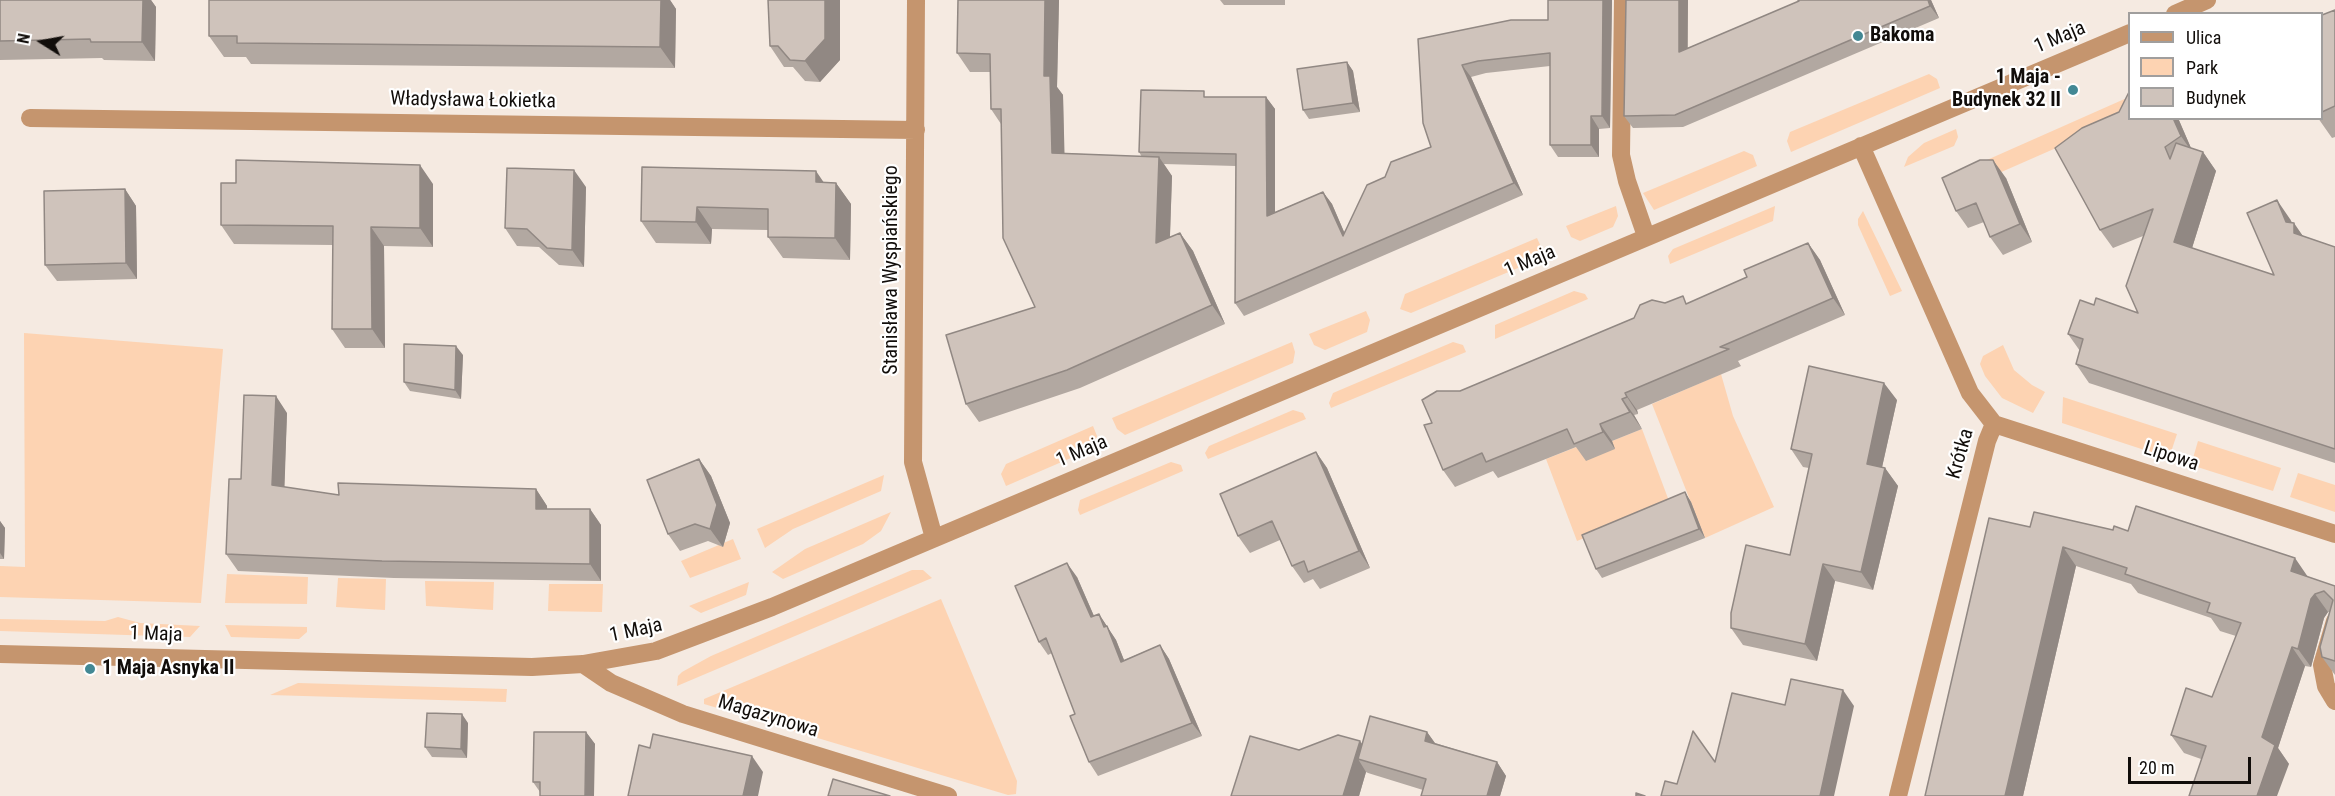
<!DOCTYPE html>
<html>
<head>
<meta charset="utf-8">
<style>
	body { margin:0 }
	#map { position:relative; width:2335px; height:796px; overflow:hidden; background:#f5eae1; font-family:"Roboto Condensed",sans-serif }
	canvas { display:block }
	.legend { position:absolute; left:2128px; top:12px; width:195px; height:108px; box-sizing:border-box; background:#fff; border:2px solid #a09e9d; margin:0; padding:8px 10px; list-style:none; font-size:18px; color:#110d0a }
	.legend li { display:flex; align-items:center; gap:12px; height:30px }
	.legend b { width:30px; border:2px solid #a09e9d }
	.north { position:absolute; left:12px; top:12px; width:60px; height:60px; -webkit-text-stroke:4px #fff; paint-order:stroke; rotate:281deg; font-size:16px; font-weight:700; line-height:24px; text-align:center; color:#110d0a }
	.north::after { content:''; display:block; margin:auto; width:21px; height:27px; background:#110d0a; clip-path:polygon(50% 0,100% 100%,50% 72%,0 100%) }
	.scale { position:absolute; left:2128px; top:757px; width:123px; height:27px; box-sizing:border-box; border:3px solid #110d0a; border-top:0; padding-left:8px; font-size:18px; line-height:21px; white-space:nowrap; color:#110d0a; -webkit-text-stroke:4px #fff; paint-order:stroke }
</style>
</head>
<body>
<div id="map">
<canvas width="2335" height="796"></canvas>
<ul class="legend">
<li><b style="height:8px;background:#c5956e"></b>Ulica</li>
<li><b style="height:16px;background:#fdd3b2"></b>Park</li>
<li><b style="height:16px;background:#cfc3bb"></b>Budynek</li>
</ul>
<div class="north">N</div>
<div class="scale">20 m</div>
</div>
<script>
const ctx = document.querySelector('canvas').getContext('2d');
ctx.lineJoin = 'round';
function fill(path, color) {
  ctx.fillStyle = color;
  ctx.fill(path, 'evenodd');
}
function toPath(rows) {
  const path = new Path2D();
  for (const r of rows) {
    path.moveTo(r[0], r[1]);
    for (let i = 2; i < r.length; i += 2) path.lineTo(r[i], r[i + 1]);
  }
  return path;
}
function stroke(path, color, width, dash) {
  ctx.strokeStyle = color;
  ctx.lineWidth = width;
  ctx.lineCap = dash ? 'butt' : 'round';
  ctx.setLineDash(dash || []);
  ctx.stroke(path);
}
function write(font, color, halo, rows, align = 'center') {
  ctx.font = font + ' "Roboto Condensed",sans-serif';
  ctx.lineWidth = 4.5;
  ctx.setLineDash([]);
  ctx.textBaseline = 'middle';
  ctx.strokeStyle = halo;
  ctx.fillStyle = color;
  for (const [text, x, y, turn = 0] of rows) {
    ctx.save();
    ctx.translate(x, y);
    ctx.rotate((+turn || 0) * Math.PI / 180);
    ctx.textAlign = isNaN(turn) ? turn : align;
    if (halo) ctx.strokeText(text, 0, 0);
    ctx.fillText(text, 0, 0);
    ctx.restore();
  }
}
const green = toPath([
	[1929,74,1937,79,1940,88,1791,152,1787,141,1790,132],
	[2129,97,2129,116,1949,195,1944,179],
	[1956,129,1958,137,1954,146,1904,167,1908,157,1924,143],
	[1744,151,1753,155,1757,166,1654,210,1643,193],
	[1616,206,1618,216,1613,227,1580,241,1571,237,1566,226],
	[1775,206,1773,221,1670,264,1668,256,1673,249],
	[1863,211,1902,291,1890,296,1858,225,1858,219],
	[1537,238,1542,249,1537,260,1411,313,1400,309,1405,294],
	[1574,291,1585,294,1588,299,1495,339,1495,325],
	[1366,311,1370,320,1367,332,1325,350,1314,345,1309,334],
	[24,333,223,349,201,603,0,597,0,566,25,567],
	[1292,342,1295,352,1293,363,1125,435,1117,429,1112,418],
	[1453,342,1463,345,1466,352,1331,408,1329,403,1333,393],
	[2003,345,2014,370,2032,385,2045,392,2033,413,2002,398,1985,376,1980,364,1983,356],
	[1721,374,1733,416,1774,507,1705,538,1652,404],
	[2063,397,2177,434,2169,458,2062,423],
	[1293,410,1303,413,1306,419,1208,459,1205,453,1209,446],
	[1093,426,1097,436,1094,448,1006,486,1001,474,1006,464],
	[1642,429,1672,509,1611,527,1577,541,1546,459,1579,446,1614,449,1612,441],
	[2198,441,2281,468,2273,491,2191,465],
	[1171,462,1181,465,1183,471,1080,515,1078,510,1080,500],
	[2298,473,2335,485,2335,512,2290,497],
	[884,475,881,491,793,529,765,548,757,529],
	[891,512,881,531,863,544,783,579,772,572,805,549],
	[733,539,741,559,690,578,681,561],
	[912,570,923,570,932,578,677,686,678,676,682,672,711,656],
	[227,574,308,577,307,604,225,603],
	[338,578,386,579,385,610,336,607],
	[425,581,494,582,493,610,426,606],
	[749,582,746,595,701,613,689,606],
	[549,584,603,584,602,612,548,611],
	[941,599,1017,781,1016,794,1008,795,704,704,704,699],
	[118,617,140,623,200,626,190,637,0,631,0,619,105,621],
	[225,625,307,627,307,632,299,639,231,637],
	[298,683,507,689,506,702,270,695]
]);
const minor = toPath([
	[916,0,913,462,934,538],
	[1623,0,1621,155,1627,181,1646,236],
	[2175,14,2207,0],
	[30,118,916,130],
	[1861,146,1970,393,1994,424],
	[1994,424,2335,534],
	[2335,621,2322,665,2326,686,2335,701],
	[0,654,532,667,583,664,656,651,772,607,2130,33],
	[583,664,611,683,683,714,948,796],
	[1898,796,1987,441,1994,424]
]);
const wall = toPath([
	[0,0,151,0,156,7,155,61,104,60,102,58,0,60],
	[209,0,670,0,676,9,675,68,251,64,246,57,224,57,209,36],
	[768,0,840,60,820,82,805,81,793,67,784,67,770,46],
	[958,0,1059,0,1057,87,1063,95,1064,153,1142,157,1139,152,1207,97,1266,97,1275,109,1275,212,1323,192,1332,204,1344,232,1385,177,1431,147,1418,39,1548,20,1548,0,1612,0,1610,128,1599,129,1599,157,1558,157,1550,145,1550,66,1486,73,1471,77,1523,195,1244,316,1235,303,1236,166,1164,164,1172,176,1170,237,1180,233,1193,251,1225,324,1080,388,979,422,966,404,1035,307,1001,124,991,109,990,72,970,72,957,53],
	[1220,0,1285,0,1285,5,1224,5],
	[1688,0,1688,48,1799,1,1798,0,1931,0,1939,18,1683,127,1633,128,1624,116],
	[2335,10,2335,137,2332,138,2318,118,2322,118,2322,15],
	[1347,62,1353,71,1360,112,1309,119,1303,110],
	[2119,112,2178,118,2191,148,2203,152,2216,171,2192,248,2274,275,2290,219,2292,223,2303,236,2335,247,2335,463,2089,383,2076,364,2080,351,2068,334,2094,305,2138,313,2143,236,2113,248,2100,230],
	[642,167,836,183,851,204,850,260,783,258,768,237,768,230,712,229,711,244,656,243,641,221],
	[2006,178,2032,242,2003,255,1990,237,1984,222,1968,228,1956,211],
	[433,184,433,247,384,246,385,348,345,348,332,329,333,245,234,244,221,225],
	[586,187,584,267,559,265,539,247,517,246,505,228],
	[125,189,136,206,137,279,57,281,45,265],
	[1808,243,1820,260,1845,315,1738,361,1741,366,1637,410,1638,414,1634,415,1642,429,1612,441,1615,449,1586,461,1576,447,1498,478,1493,471,1455,487,1443,470,1432,423,1460,391,1634,318,1665,303,1688,303,1747,277],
	[463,355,461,399,410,391,404,382],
	[1897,400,1882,467,1885,468,1898,486,1873,590,1835,581,1817,661,1743,645,1731,628,1790,555,1809,468,1803,467,1791,449],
	[287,413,284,487,339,495,536,489,547,506,547,509,590,509,601,525,601,581,394,578,238,571,226,554,241,479],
	[1316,452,1327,468,1370,568,1320,589,1313,579,1304,583,1292,566,1280,540,1250,553,1238,536],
	[699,459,711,476,730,523,723,547,708,541,680,551,668,534],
	[1685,492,1691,502,1705,538,1602,578,1596,569],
	[0,521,5,528,4,559,0,559],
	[2030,527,2128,531,2308,577,2335,586,2335,675,2322,657,2330,612,2328,612,2324,618,2311,667,2305,666,2278,748,2289,764,2201,759,2184,753,2171,735,2212,697,2236,636,2220,631,2211,618,2138,593,2131,584,2076,566,2023,796,1925,796],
	[1077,577,1094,616,1099,614,1108,628,1116,640,1124,660,1160,645,1169,659,1202,736,1098,776,1089,762,1075,714,1052,653,1048,655,1039,642],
	[468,723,467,758,432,757,425,747],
	[586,732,595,744,540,792,533,782],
	[1427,732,1435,743,1497,762,1506,776,1500,796,1421,796,1423,790,1368,773,1366,772,1359,796,1231,796,1362,744]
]);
const shadedWall = toPath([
	[143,0,151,0,156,7,155,61,142,42],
	[661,0,670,0,676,9,675,68,660,47],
	[825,0,840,0,840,60,820,82,805,61],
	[1045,0,1059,0,1057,87,1063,95,1065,172,1052,153,1044,76],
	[1603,0,1612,0,1610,128,1602,116],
	[1679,0,1688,0,1687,64,1679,52],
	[1928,0,1931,0,1939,18,1930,6],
	[1347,62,1353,71,1360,112,1353,103],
	[1462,65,1471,77,1523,195,1514,183],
	[1266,97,1275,109,1275,228,1267,216],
	[1591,116,1599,129,1599,157,1591,145],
	[2173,118,2178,118,2194,155,2181,136],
	[2203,152,2216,171,2188,261,2174,242],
	[1159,157,1172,176,1169,262,1156,243],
	[1993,160,2006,178,2032,242,2020,224],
	[420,165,433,184,433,247,420,228],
	[574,170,586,187,584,267,572,250],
	[816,171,831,193,816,182],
	[836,183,851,204,850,260,835,238],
	[125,189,136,206,137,279,126,263],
	[1323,192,1332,204,1351,248,1343,236],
	[2277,200,2290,219,2294,227,2294,223,2307,242,2307,252,2286,222],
	[697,207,712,229,711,244,696,222],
	[371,227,384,246,385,348,372,329],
	[1180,233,1193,251,1225,324,1212,305],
	[1808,243,1820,260,1845,315,1833,298],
	[456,346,463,355,461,399,455,390],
	[1884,383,1897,400,1879,481,1867,464],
	[1625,393,1637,410,1638,414,1627,397],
	[276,396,287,413,284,502,272,485],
	[1622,399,1634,415,1642,429,1630,412],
	[1600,424,1612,441,1615,449,1603,432],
	[1316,452,1327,468,1370,568,1359,551],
	[699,459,711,476,730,523,723,547,710,529],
	[1885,468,1898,486,1873,590,1861,572],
	[536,489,547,506,548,526,536,509],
	[1685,492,1691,502,1705,538,1699,529],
	[590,509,601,525,601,581,590,564],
	[0,521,5,528,4,559,0,553],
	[2063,547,2076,566,2023,796,2005,796],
	[2295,558,2308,577,2291,571],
	[1067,563,1077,577,1100,630,1091,617],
	[1823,564,1835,581,1817,661,1805,644],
	[2315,594,2328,612,2324,618,2311,667,2298,649,2311,599],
	[1099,614,1116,640,1130,675,1121,662],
	[1160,645,1169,659,1202,736,1192,723],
	[2292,647,2305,666,2278,748,2289,764,2277,796,2257,796,2262,737],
	[1843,690,1854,706,1834,796,1820,796],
	[462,714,468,723,467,758,461,749],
	[586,732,595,744,594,796,585,796],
	[1427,732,1437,746,1425,741],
	[1360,741,1371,756,1358,759,1366,772,1359,796,1343,796],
	[752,756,763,772,758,796,743,796],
	[1497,762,1506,776,1500,796,1487,796]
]);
const building = toPath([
	[0,0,143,0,142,42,91,42,90,39,0,41,0,0],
	[209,0,661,0,660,47,237,43,237,36,209,36,209,0],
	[768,0,825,0,825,39,805,61,790,60,778,46,770,46,768,0],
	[958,0,1045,0,1044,76,1050,76,1052,153,1159,157,1156,243,1180,233,1212,305,1067,370,966,404,946,335,1035,307,1003,238,1001,109,991,109,990,54,957,53,958,0],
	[1548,0,1603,0,1602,116,1591,116,1591,145,1550,145,1550,53,1478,61,1462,65,1514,183,1235,303,1236,154,1139,152,1141,90,1204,91,1204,97,1266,97,1267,216,1323,192,1343,236,1367,185,1385,177,1391,162,1431,147,1423,123,1418,39,1511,20,1548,20,1548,0],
	[1626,0,1679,0,1679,52,1799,1,1798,0,1928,0,1930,6,1675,115,1624,116,1626,0],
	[2335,10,2335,106,2322,112,2322,15,2335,10],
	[1347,62,1353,103,1303,110,1297,69,1347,62],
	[2130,90,2130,118,2173,118,2181,136,2165,147,2170,159,2176,143,2203,152,2174,242,2274,275,2247,213,2277,200,2286,222,2294,223,2294,233,2335,247,2335,449,2076,364,2083,339,2068,334,2080,300,2094,305,2096,298,2138,313,2126,286,2153,209,2100,230,2055,148,2082,128,2119,112,2130,90],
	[236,160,420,165,420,228,371,227,372,329,332,329,333,226,221,225,221,183,236,183,236,160],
	[1980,160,1993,160,2020,224,1990,237,1976,203,1956,211,1942,178,1980,160],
	[642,167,816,171,816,182,836,183,835,238,768,237,768,209,697,207,696,222,641,221,642,167],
	[507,168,574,170,572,250,547,248,527,229,505,228,507,168],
	[125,189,126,263,45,265,44,191,125,189],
	[1808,243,1833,298,1720,347,1729,349,1625,393,1627,397,1622,399,1630,412,1600,424,1603,432,1574,444,1567,429,1486,462,1482,453,1443,470,1424,425,1432,423,1422,400,1437,391,1460,391,1634,318,1640,305,1652,300,1665,303,1683,296,1686,304,1747,277,1744,270,1808,243],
	[404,344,456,346,455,390,404,382,404,344],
	[1809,366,1884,383,1867,464,1885,468,1861,572,1823,564,1805,644,1731,628,1731,613,1746,545,1790,555,1812,454,1791,449,1809,366],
	[244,395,276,396,272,485,339,495,338,483,536,489,536,509,590,509,590,564,382,561,226,554,229,479,241,479,244,395],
	[1316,452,1359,551,1308,572,1304,561,1292,566,1272,521,1238,536,1220,494,1316,452],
	[699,459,717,505,710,529,695,524,668,534,647,480,699,459],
	[1685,492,1699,529,1596,569,1582,535,1685,492],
	[2136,506,2295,558,2291,571,2335,586,2335,661,2322,657,2320,647,2333,600,2324,591,2315,594,2311,599,2298,649,2292,647,2262,737,2275,745,2257,796,2189,796,2206,746,2171,735,2186,688,2212,697,2241,623,2207,612,2210,603,2125,574,2127,568,2063,547,2005,796,1925,796,1989,518,2030,527,2034,512,2113,530,2114,526,2128,531,2136,506],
	[1067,563,1091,617,1099,614,1104,627,1107,626,1121,662,1160,645,1192,723,1089,762,1070,716,1075,714,1046,638,1039,642,1015,586,1067,563],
	[1791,679,1843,690,1820,796,1661,796,1665,781,1677,784,1693,731,1715,762,1732,693,1785,705,1791,679],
	[427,713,462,714,461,749,425,747,427,713],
	[1370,716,1427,732,1425,741,1497,762,1487,796,1421,796,1426,779,1358,759,1370,716],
	[534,732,586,732,585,796,540,796,540,782,533,782,534,732],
	[653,734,752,756,743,796,628,796,639,745,650,748,653,734],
	[1338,735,1360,741,1343,796,1231,796,1250,736,1299,750,1338,735],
	[833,779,890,796,828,796,833,779],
	[1636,793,1645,796,1636,796,1636,793]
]);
const markers = [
	[1858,36,6,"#428894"],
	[2073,90,6,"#428894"],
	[90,669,6,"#428894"]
];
const poiNames = [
	["Bakoma",1870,36],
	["1 Maja -",2061,78,"right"],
	["Budynek 32 II",2061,101,"right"],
	["1 Maja Asnyka II",102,669]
];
const streetNames = [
	["1 Maja",2060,38,-23],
	["Władysława Łokietka",473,101,1],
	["1 Maja",1530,262,-23],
	["Stanisława Wyspiańskiego",892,270,-90],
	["1 Maja",1082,452,-23],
	["Krótka",1961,454,-74],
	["Lipowa",2171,457,18],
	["1 Maja",636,631,-12],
	["1 Maja",156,635,2],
	["Magazynowa",768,717,17]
];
fill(green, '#fdd3b2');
stroke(minor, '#c5956e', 18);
fill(wall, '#b2a8a1');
fill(shadedWall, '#918883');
fill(building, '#cfc3bb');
stroke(building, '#918883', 1.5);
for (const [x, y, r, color] of markers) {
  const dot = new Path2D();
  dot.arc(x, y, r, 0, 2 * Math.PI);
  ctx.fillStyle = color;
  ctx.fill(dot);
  stroke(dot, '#fff', 2);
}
write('bold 20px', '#110d0a', '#fff', poiNames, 'left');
write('20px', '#110d0a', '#fff', streetNames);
</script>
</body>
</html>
